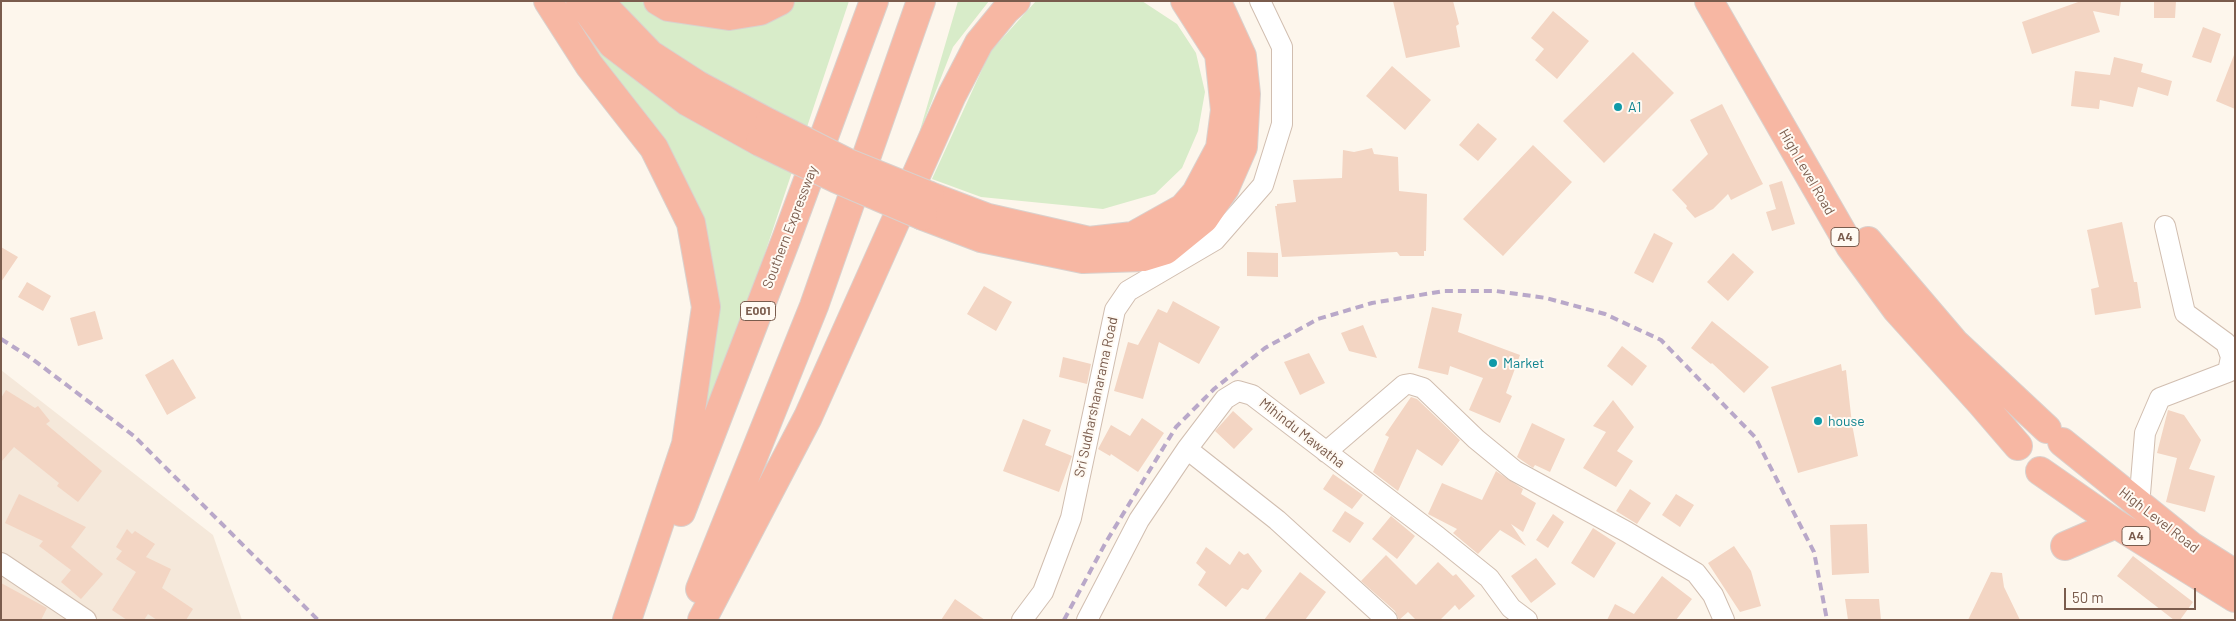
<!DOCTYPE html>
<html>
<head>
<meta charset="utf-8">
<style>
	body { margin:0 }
	#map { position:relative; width:2236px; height:621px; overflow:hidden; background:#fdf6ec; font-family:Barlow,sans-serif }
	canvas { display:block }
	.frame { position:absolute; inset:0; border:2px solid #7a5c4d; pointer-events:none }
	.scale { position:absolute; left:2064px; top:588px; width:132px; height:22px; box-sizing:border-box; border:2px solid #7a5c4d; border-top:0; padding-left:6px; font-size:15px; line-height:18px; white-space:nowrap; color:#7a5c4d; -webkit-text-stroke:4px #fffaf3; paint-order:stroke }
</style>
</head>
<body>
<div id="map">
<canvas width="2236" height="621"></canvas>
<div class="frame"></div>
<div class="scale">50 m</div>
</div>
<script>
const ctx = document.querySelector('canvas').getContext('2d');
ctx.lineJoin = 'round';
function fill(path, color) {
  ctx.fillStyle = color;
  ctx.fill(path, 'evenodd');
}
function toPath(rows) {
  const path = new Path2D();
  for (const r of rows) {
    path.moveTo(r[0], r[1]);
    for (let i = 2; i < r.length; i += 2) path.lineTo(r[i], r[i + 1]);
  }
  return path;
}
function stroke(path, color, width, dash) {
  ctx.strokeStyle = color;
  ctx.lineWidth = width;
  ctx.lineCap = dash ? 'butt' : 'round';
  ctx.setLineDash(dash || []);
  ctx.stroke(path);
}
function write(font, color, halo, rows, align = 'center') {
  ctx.font = font + ' Barlow,sans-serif';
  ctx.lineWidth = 4;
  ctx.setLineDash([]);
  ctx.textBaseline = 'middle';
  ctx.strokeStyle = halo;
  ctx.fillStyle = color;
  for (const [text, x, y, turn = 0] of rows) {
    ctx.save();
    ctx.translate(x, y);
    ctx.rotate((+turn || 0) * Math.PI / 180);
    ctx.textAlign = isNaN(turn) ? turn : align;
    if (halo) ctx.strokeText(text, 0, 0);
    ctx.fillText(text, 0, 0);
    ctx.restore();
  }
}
const residential = toPath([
	[1,370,213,535,242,620,1,620]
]);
const green = toPath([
	[560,1,640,1,673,15,793,1,849,1,699,451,714,289],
	[958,1,989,1,953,47,918,137],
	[1036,1,1142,1,1177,24,1196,53,1205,92,1198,131,1182,168,1155,194,1103,209,981,197,932,179,990,52]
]);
const building = toPath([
	[1393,1,1453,1,1459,24,1456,26,1460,47,1406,58],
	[2081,1,2121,1,2119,16,2093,11,2100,32,2032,54,2022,22],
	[2154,1,2176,1,2175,18,2154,18],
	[1553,11,1589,41,1557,79,1535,60,1544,49,1531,38],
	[2203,27,2221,34,2211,63,2192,57],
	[1633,52,1674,93,1604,163,1563,121],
	[2234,55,2235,56,2235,109,2216,101],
	[2114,57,2143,64,2141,72,2172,81,2168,96,2138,87,2133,107,2100,100,2099,109,2071,106,2075,71,2110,75],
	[1392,66,1431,100,1405,130,1366,96],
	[1722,104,1763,184,1731,200,1728,194,1713,209,1695,218,1686,208,1687,206,1672,190,1708,154,1690,120],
	[1478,123,1497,139,1478,161,1459,145],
	[1533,145,1572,182,1503,256,1463,219],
	[1372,148,1374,154,1398,157,1399,191,1427,194,1426,251,1424,251,1424,256,1400,256,1397,252,1282,257,1275,206,1277,206,1277,204,1296,202,1293,180,1342,178,1343,150,1354,152],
	[1782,181,1795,224,1772,231,1766,212,1776,209,1769,185],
	[2122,222,2134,282,2137,282,2141,308,2095,315,2091,289,2099,287,2087,230],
	[1654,233,1673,243,1653,283,1634,273],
	[1,247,18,257,1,282],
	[1247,252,1278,253,1278,277,1247,276],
	[1733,253,1754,272,1728,301,1707,282],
	[27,282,51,296,43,311,18,297],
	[984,286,1012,302,996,331,967,314],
	[1173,301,1220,327,1199,364,1159,342,1143,399,1114,391,1128,342,1138,345,1158,309,1167,313],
	[1432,307,1462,314,1458,332,1520,355,1506,393,1512,396,1500,423,1469,410,1483,378,1450,366,1448,375,1418,368],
	[95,311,103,339,78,346,70,318],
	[1712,321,1769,367,1744,393,1712,363,1711,364,1691,348],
	[1363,325,1377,358,1349,351,1341,333],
	[1622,346,1647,366,1632,386,1607,366],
	[1309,353,1325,383,1300,395,1284,362],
	[1063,357,1091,364,1087,384,1059,377],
	[173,359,196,398,167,415,145,375],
	[1841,364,1842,371,1846,370,1852,424,1858,456,1798,473,1771,387],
	[6,390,35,408,38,406,50,421,46,424,102,471,78,502,57,486,59,483,14,447,1,462,1,398],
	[1411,397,1417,399,1460,440,1442,466,1417,449,1398,491,1373,472,1389,437,1385,435],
	[1613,400,1634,427,1617,451,1633,461,1616,487,1583,468,1606,432,1593,426],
	[2168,410,2184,415,2201,440,2189,469,2215,476,2205,512,2166,502,2177,458,2157,453],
	[1233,411,1253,429,1234,449,1215,431],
	[1142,418,1164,433,1138,472,1111,454,1110,456,1098,449,1111,425,1130,436],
	[1023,419,1051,430,1045,445,1072,456,1059,492,1003,471],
	[1532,423,1565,439,1550,472,1535,465,1533,468,1517,457],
	[1496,471,1523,489,1521,494,1536,503,1523,532,1511,524,1526,546,1500,530,1478,554,1453,533,1457,529,1428,514,1442,483,1482,500],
	[1333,474,1363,495,1352,509,1323,489],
	[1630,489,1651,503,1637,524,1616,511],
	[19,494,86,527,71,547,103,574,81,599,61,582,71,570,39,546,43,541,5,523],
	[1676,494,1694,505,1680,527,1662,515],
	[1345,511,1364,523,1350,543,1332,531],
	[1553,514,1564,522,1548,548,1536,540],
	[1391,516,1415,536,1397,559,1372,539],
	[1867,524,1869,573,1832,575,1830,525],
	[1593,528,1616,543,1594,578,1571,563],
	[127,529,132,534,135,531,155,544,146,557,171,569,162,588,193,609,186,620,157,620,148,614,144,620,127,620,112,610,136,572,116,559,122,551,116,547],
	[1734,546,1751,571,1761,606,1740,612,1708,563],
	[1206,547,1230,565,1239,551,1244,555,1248,553,1262,571,1248,590,1242,588,1226,607,1198,585,1206,572,1196,563],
	[1386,555,1416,585,1438,562,1453,576,1456,574,1475,596,1459,610,1455,605,1440,620,1416,620,1408,612,1399,620,1395,611,1361,581],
	[2133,556,2193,602,2180,620,2174,620,2117,576],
	[1536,558,1556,584,1531,603,1511,576],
	[1300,572,1326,592,1305,620,1264,620],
	[1991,572,2002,573,2004,587,2020,620,1968,620],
	[1662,576,1692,599,1676,620,1607,620,1615,604,1634,614],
	[1,583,47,608,41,620,1,620],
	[955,599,985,620,941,620],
	[1845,599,1879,599,1881,620,1848,620]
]);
const street = toPath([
	[1187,449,1277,520,1387,620],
	[1326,452,1404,385,1410,384,1423,388,1476,439,1515,471,1627,532,1696,573,1713,595,1724,620],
	[2139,506,2145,433,2160,398,2228,372,2231,357,2226,343,2185,313,2165,226],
	[1,563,86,620],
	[1022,620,1043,592,1071,518,1115,310,1128,291,1215,240,1263,185,1282,124,1282,47,1260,1],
	[1087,620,1139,520,1187,449,1225,399,1238,391,1252,395,1438,537,1489,578,1511,608,1527,620]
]);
const highway = toPath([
	[548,1,589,65,654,148,691,223,706,307,686,444,627,620],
	[580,1,612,44,688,102,760,142],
	[599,1,650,54,698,85,769,123],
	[658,1,668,7,729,16,760,11,780,1],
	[1709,1,1850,246,1897,310,1981,403,2018,446],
	[930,196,988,218,1089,241,1133,236,1183,208,1196,193,1220,148,1225,110,1219,54,1185,1],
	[923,216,981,238,1083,259,1143,257,1166,250,1204,219,1225,188,1243,147,1246,94,1242,56,1220,8,1215,1],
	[1868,241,1955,343,2047,429],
	[2062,442,2191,546,2235,574],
	[2040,471,2116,524,2235,598],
	[681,512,787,237,874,1],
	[2065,546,2116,524],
	[700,589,814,306,921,1],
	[702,620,808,417,952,95,979,43,1006,10,1016,1]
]);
const rail = toPath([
	[1,339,31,358,134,436,318,620],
	[1064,620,1106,542,1176,427,1214,389,1265,348,1318,319,1372,303,1444,291,1496,291,1546,298,1605,314,1661,340,1755,437,1814,552,1827,620]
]);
const highwayBridge = toPath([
	[769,123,848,163,930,196],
	[760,142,837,179,923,216]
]);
const markers = [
	[1618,107,5,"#0f9aa8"],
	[1493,363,5,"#0f9aa8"],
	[1818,421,5,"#0f9aa8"]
];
const shields = [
	[1845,237,28],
	[758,311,35],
	[2136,536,28]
];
const shieldNames = [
	["A4",1845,237],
	["E001",758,311],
	["A4",2136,536]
];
const cultureNames = [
	["A1",1628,107],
	["Market",1503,363],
	["house",1828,421]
];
const streetNames = [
	["High Level Road",1807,172,60],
	["Southern Expressway",790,227,-69],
	["Sri Sudharshanarama Road",1096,397,-78],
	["Mihindu Mawatha",1302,433,38],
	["High Level Road",2159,520,38]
];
fill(residential, '#f5e8da');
fill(green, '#d8ecc9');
fill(building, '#f3d5c3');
stroke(street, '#d1beb0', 22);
stroke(highway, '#dad1cd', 30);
stroke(street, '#fff', 20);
stroke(highway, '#f7b7a3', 28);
stroke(rail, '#b9a8c9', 4, [8, 5]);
stroke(highwayBridge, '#dad1cd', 30, []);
stroke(highwayBridge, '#f7b7a3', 28);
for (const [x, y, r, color] of markers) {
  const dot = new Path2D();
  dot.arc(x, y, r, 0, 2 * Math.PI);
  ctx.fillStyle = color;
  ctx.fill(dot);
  stroke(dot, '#fffaf3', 2);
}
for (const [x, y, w] of shields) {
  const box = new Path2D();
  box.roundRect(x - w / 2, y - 9.5, w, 19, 4);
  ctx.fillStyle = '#fffaf3';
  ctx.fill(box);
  stroke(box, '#7a5c4d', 1);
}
write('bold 12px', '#7a5c4d', null, shieldNames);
write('14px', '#0d838f', '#fffaf3', cultureNames, 'left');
write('14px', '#7a5c4d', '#fffaf3', streetNames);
</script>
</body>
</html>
